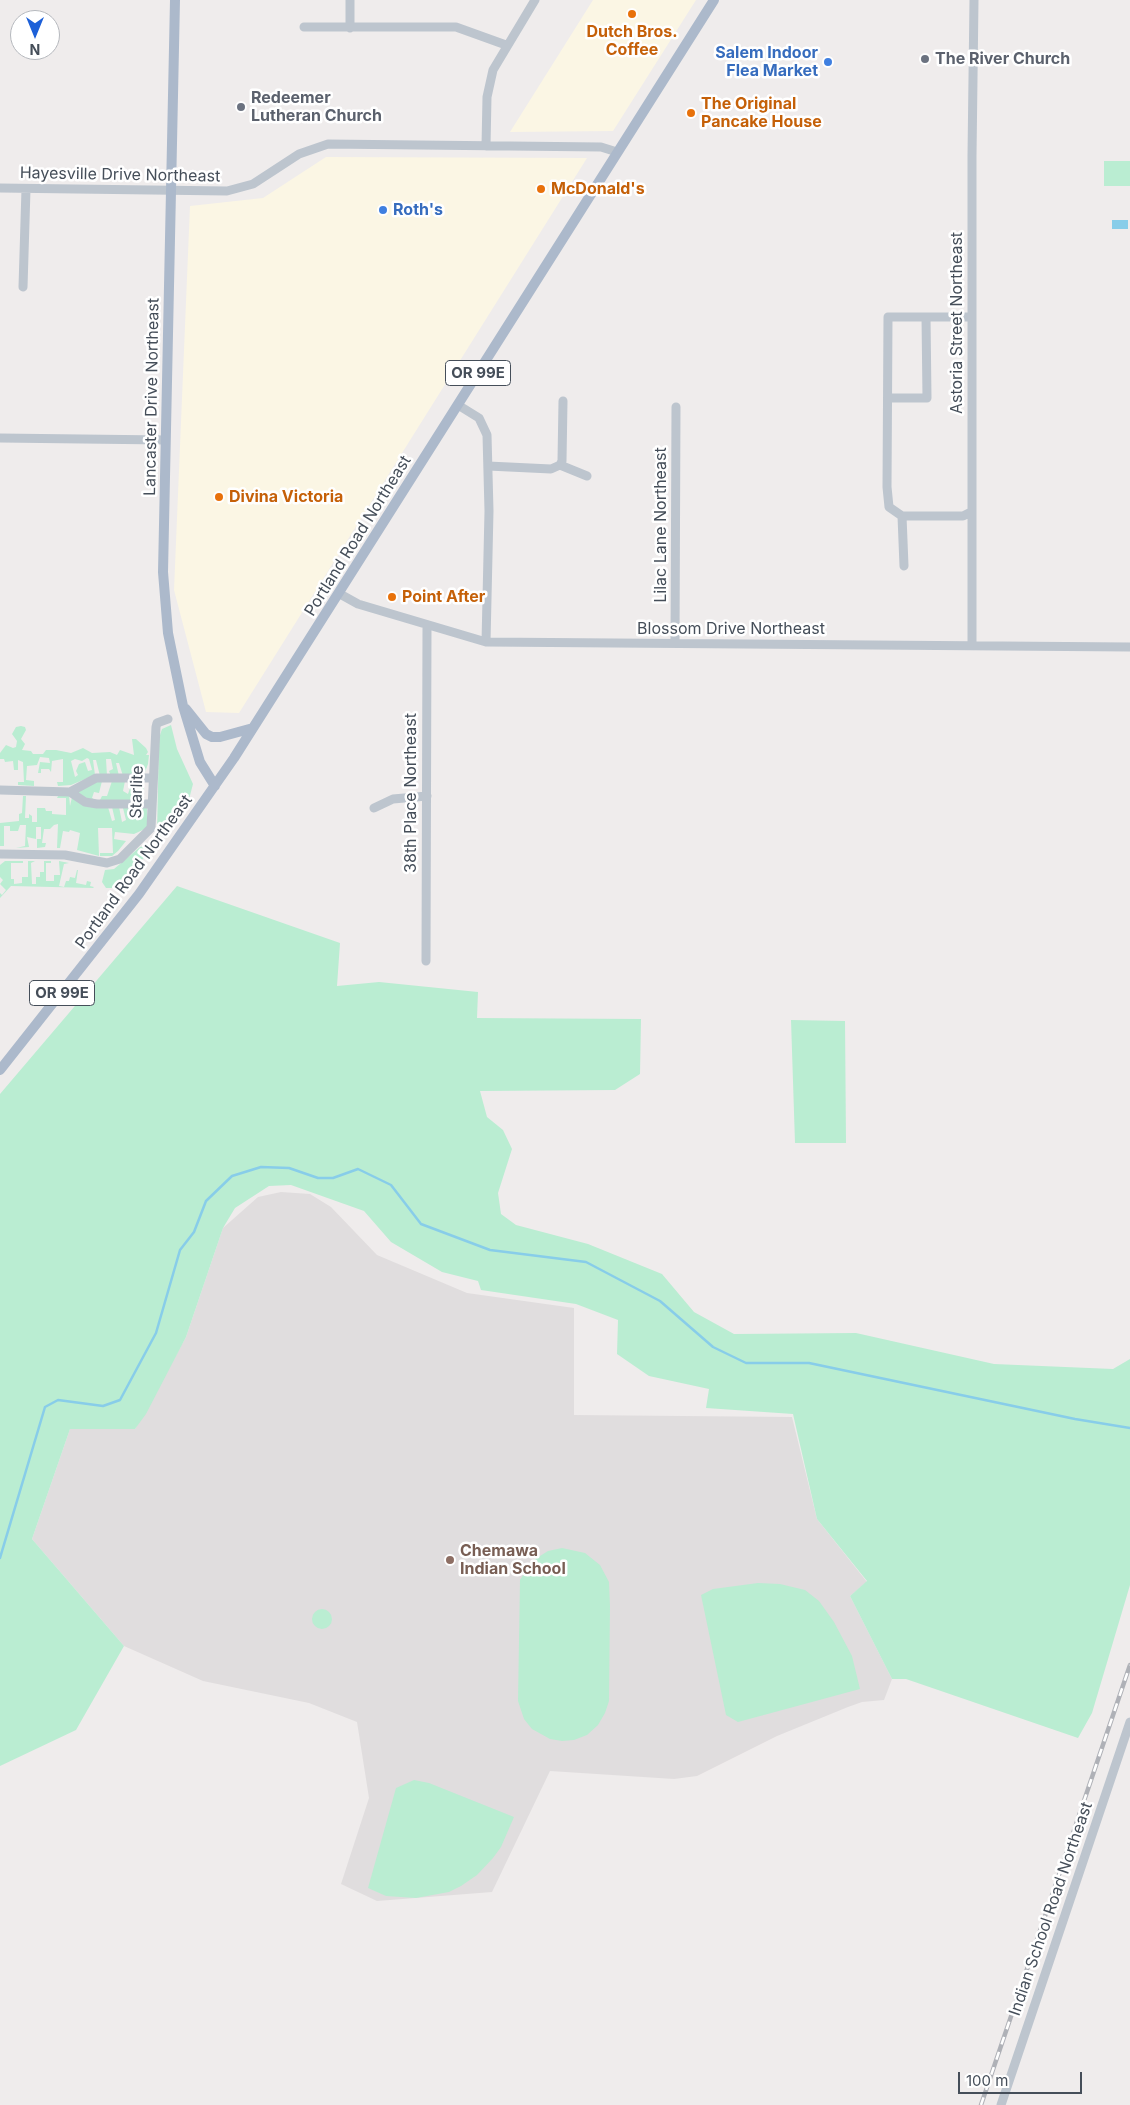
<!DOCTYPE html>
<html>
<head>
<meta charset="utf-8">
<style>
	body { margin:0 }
	#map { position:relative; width:1130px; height:2105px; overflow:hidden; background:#efecec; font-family:Inter,sans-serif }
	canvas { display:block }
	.north { position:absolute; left:10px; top:10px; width:50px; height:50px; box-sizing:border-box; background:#fff; border:1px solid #b5b8bd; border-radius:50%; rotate:180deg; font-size:14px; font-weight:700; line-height:20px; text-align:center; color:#454e59 }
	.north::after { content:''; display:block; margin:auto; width:18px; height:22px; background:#1d60d8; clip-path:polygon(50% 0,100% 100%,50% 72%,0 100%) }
	.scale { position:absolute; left:958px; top:2072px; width:124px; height:22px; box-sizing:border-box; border:2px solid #454e59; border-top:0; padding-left:6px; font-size:15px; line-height:18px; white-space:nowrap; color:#454e59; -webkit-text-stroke:4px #fff; paint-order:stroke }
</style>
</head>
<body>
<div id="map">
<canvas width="1130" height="2105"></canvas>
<div class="north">N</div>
<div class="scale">100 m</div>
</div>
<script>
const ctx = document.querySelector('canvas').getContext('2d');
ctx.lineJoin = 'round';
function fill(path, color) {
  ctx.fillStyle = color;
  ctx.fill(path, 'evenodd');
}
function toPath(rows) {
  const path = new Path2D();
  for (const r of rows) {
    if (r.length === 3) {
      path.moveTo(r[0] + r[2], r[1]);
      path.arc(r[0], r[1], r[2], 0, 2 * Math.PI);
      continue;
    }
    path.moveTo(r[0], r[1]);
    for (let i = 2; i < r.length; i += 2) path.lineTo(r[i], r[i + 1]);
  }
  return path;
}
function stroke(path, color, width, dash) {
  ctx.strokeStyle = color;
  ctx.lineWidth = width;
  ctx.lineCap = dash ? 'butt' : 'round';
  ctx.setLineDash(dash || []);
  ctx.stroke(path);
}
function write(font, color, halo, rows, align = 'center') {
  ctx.font = font + ' Inter,sans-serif';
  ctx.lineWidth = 5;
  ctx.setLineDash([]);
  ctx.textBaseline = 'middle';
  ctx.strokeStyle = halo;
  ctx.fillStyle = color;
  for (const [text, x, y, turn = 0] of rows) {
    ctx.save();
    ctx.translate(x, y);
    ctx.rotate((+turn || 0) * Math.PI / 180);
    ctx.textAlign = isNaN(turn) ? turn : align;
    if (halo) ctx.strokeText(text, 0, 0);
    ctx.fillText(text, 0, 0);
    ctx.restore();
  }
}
const commercial = toPath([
	[593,0,696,0,613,131,510,132],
	[326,157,587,158,239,713,206,712,174,590,190,206,263,198]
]);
const education = toPath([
	[281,1192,310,1194,331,1207,377,1255,467,1293,574,1308,574,1415,792,1417,817,1519,867,1582,850,1596,892,1679,884,1700,862,1702,848,1707,777,1736,697,1776,674,1779,550,1771,492,1892,377,1901,341,1884,369,1798,357,1722,309,1703,203,1681,124,1646,32,1539,70,1429,135,1429,186,1337,223,1228,258,1197]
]);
const green = toPath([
	[1104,161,1130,161,1130,186,1104,186],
	[171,725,177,749,193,784,188,803,129,876,117,888,106,888,102,882,105,870,114,869,140,847,149,845,157,834,159,738,162,729],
	[21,726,25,727,26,730,21,739,25,744,22,750,31,751,33,754,43,754,46,750,56,750,71,753,83,748,92,753,110,752,117,755,120,750,134,755,132,739,136,739,146,748,148,752,146,755,149,755,148,764,145,772,140,777,123,776,119,763,116,763,119,776,111,776,109,771,113,769,111,759,106,759,107,776,100,776,96,760,93,760,95,775,71,785,58,786,57,782,63,782,63,759,52,761,51,772,49,769,41,769,41,773,38,773,40,762,50,763,49,758,40,757,37,765,27,766,26,780,34,781,34,786,18,785,18,782,24,782,23,762,18,760,18,770,14,770,13,761,5,762,4,759,0,759,0,753,6,745,13,748,16,747,17,741,12,734,16,727],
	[87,758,89,759,92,770,88,771,85,762,79,764,76,771,78,775,75,777,71,761,75,759,82,761],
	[97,780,102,781,99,793,94,792,92,798,99,802,102,796,107,796,112,781,125,781,123,791,128,794,130,788,127,781,134,782,144,788,139,807,147,808,147,828,134,834,115,832,114,839,126,841,118,851,112,856,100,856,100,853,113,853,112,828,98,828,99,856,77,850,80,833,70,830,69,832,63,831,60,848,57,848,58,824,54,825,50,829,44,829,42,843,46,843,45,847,37,848,37,839,41,839,41,827,36,827,36,839,27,837,29,847,16,848,25,846,26,825,20,825,18,831,10,831,10,826,4,826,4,846,0,846,0,823,19,821,19,814,22,813,23,796,26,796,25,818,29,818,29,814,32,816,32,822,37,822,37,808,45,808,46,811,52,811,52,814,66,815,66,798,57,798,58,796,69,795,70,806,72,797,79,795,78,792,82,786],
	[91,801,117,802,122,805,133,802,134,805,123,808,126,820,122,822,119,807,112,807,115,820,112,821,108,807,85,805],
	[5,861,23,861,23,863,11,863,11,879,14,879,14,884,22,883,22,877,28,877,28,861,35,861,31,863,32,884,36,884,36,877,40,877,40,872,44,872,44,861,51,861,51,863,46,863,46,881,54,881,54,875,60,875,59,861,69,863,64,864,59,886,64,887,66,881,69,881,70,877,75,878,77,870,78,870,76,883,86,885,87,881,91,882,90,886,94,887,93,888,11,886,0,898,0,893,2,895,6,890,0,884,3,880,0,877,0,865],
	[177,886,340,943,337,986,379,982,478,992,477,1018,641,1019,640,1074,615,1090,480,1091,487,1117,503,1130,512,1149,498,1193,501,1214,516,1225,588,1244,662,1274,694,1312,734,1334,856,1333,994,1364,1113,1369,1130,1359,1130,1585,1092,1713,1078,1738,906,1679,892,1679,850,1596,867,1581,817,1519,793,1414,706,1408,709,1389,649,1376,617,1354,618,1320,576,1304,481,1290,478,1281,442,1272,391,1242,364,1211,291,1185,269,1186,235,1208,223,1228,186,1337,146,1414,135,1429,70,1429,32,1539,124,1646,76,1730,0,1766,0,1094],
	[791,1020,845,1021,846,1143,795,1143],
	[562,1548,585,1553,600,1565,609,1582,610,1606,609,1701,605,1713,598,1725,587,1735,574,1740,562,1741,550,1739,532,1729,524,1719,518,1701,520,1580,532,1561,548,1551],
	[758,1583,780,1584,805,1590,819,1601,834,1622,852,1656,860,1689,738,1722,726,1715,701,1595,713,1589],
	[322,1619,10],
	[414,1780,429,1783,514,1817,501,1847,493,1858,477,1875,461,1886,449,1892,416,1898,386,1896,368,1888,396,1788]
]);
const water = toPath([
	[1112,220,1128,220,1128,229,1112,229]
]);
const stream = toPath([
	[0,1558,45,1407,58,1400,103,1406,120,1400,156,1333,180,1250,194,1232,206,1201,232,1176,261,1167,289,1168,318,1178,333,1178,358,1169,391,1185,421,1224,490,1250,586,1262,660,1301,713,1347,746,1363,809,1363,1075,1419,1130,1428]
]);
const minor = toPath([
	[304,27,456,27,506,45],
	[350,28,350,0],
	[486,146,487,97,493,70,535,0],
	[0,188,227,191,253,184,299,154,328,144,601,147,617,152],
	[23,287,26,189],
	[888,398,927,398,926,317],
	[458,405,479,418,487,435,489,511,486,642],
	[0,438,165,440],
	[560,465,562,461,563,401],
	[488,466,551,469,560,465,587,476],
	[971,512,963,516,902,516,889,507,887,487,888,317,972,317],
	[902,516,904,566],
	[340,594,358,604,486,642,1130,647],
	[675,643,676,407],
	[972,645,972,156,974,0],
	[0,790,70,792],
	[152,804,97,804,85,802,70,792,96,778,152,778],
	[374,808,393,799,427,796],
	[0,854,65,855,107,863,120,859,151,828,156,727,157,723,168,719],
	[426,961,427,626],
	[1001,2105,1130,1722]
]);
const major = toPath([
	[175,0,163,572,168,633,183,706,200,762,215,786],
	[186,709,206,734,212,737,220,737,253,728],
	[0,1070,139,894,234,758,714,0]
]);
const rail = toPath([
	[981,2105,1130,1665]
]);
const markers = [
	[632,14,5,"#e8710a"],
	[925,59,5,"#6b7280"],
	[828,62,5,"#3f7fe0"],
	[241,107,5,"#6b7280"],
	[691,113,5,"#e8710a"],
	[541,189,5,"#e8710a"],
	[383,210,5,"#3f7fe0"],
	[219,497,5,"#e8710a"],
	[392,597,5,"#e8710a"],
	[450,1560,5,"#8d6e63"]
];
const shields = [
	[478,373,65],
	[62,993,65]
];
const shieldNames = [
	["OR 99E",478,373],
	["OR 99E",62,993]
];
const foodNames = [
	["Dutch Bros.",632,32,"center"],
	["Coffee",632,50,"center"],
	["The Original",701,104],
	["Pancake House",701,122],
	["McDonald's",551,189],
	["Divina Victoria",229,497],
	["Point After",402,597]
];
const shopNames = [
	["Salem Indoor",818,53],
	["Flea Market",818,71],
	["Roth's",393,210,"left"]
];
const worshipNames = [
	["The River Church",935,59],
	["Redeemer",251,98],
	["Lutheran Church",251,116]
];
const streetNames = [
	["Hayesville Drive Northeast",120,175,1],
	["Astoria Street Northeast",957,323,-90],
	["Lancaster Drive Northeast",152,397,-89],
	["Lilac Lane Northeast",661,525,-90],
	["Portland Road Northeast",358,536,-58],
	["Blossom Drive Northeast",731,629],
	["Starlite",137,792,-88],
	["38th Place Northeast",411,793,-90],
	["Portland Road Northeast",134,872,-54],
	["Indian School Road Northeast",1051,1909,-71]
];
const educationNames = [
	["Chemawa",460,1551],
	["Indian School",460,1569]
];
fill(commercial, '#fbf6e4');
fill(education, '#e0ddde');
fill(green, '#baedd2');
fill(water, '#88cde9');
stroke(stream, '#88cde9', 2.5);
stroke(minor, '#bdc5ce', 9);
stroke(major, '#acb9cb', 10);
stroke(rail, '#afb1b7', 4.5);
stroke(rail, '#fff', 2.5, [8]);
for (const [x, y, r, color] of markers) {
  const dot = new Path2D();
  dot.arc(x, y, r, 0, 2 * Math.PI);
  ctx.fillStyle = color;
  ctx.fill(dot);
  stroke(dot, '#fff', 2);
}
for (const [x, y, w] of shields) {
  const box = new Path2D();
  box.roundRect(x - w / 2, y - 12.5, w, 25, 4);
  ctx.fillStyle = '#fff';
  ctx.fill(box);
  stroke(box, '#454e59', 1);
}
write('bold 15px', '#454e59', null, shieldNames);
write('bold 16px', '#c56008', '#fff', foodNames, 'left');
write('bold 16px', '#366cbe', '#fff', shopNames, 'right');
write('bold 16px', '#5b616d', '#fff', worshipNames, 'left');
write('16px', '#454e59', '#fff', streetNames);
write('bold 16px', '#785e54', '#fff', educationNames, 'left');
</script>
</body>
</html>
